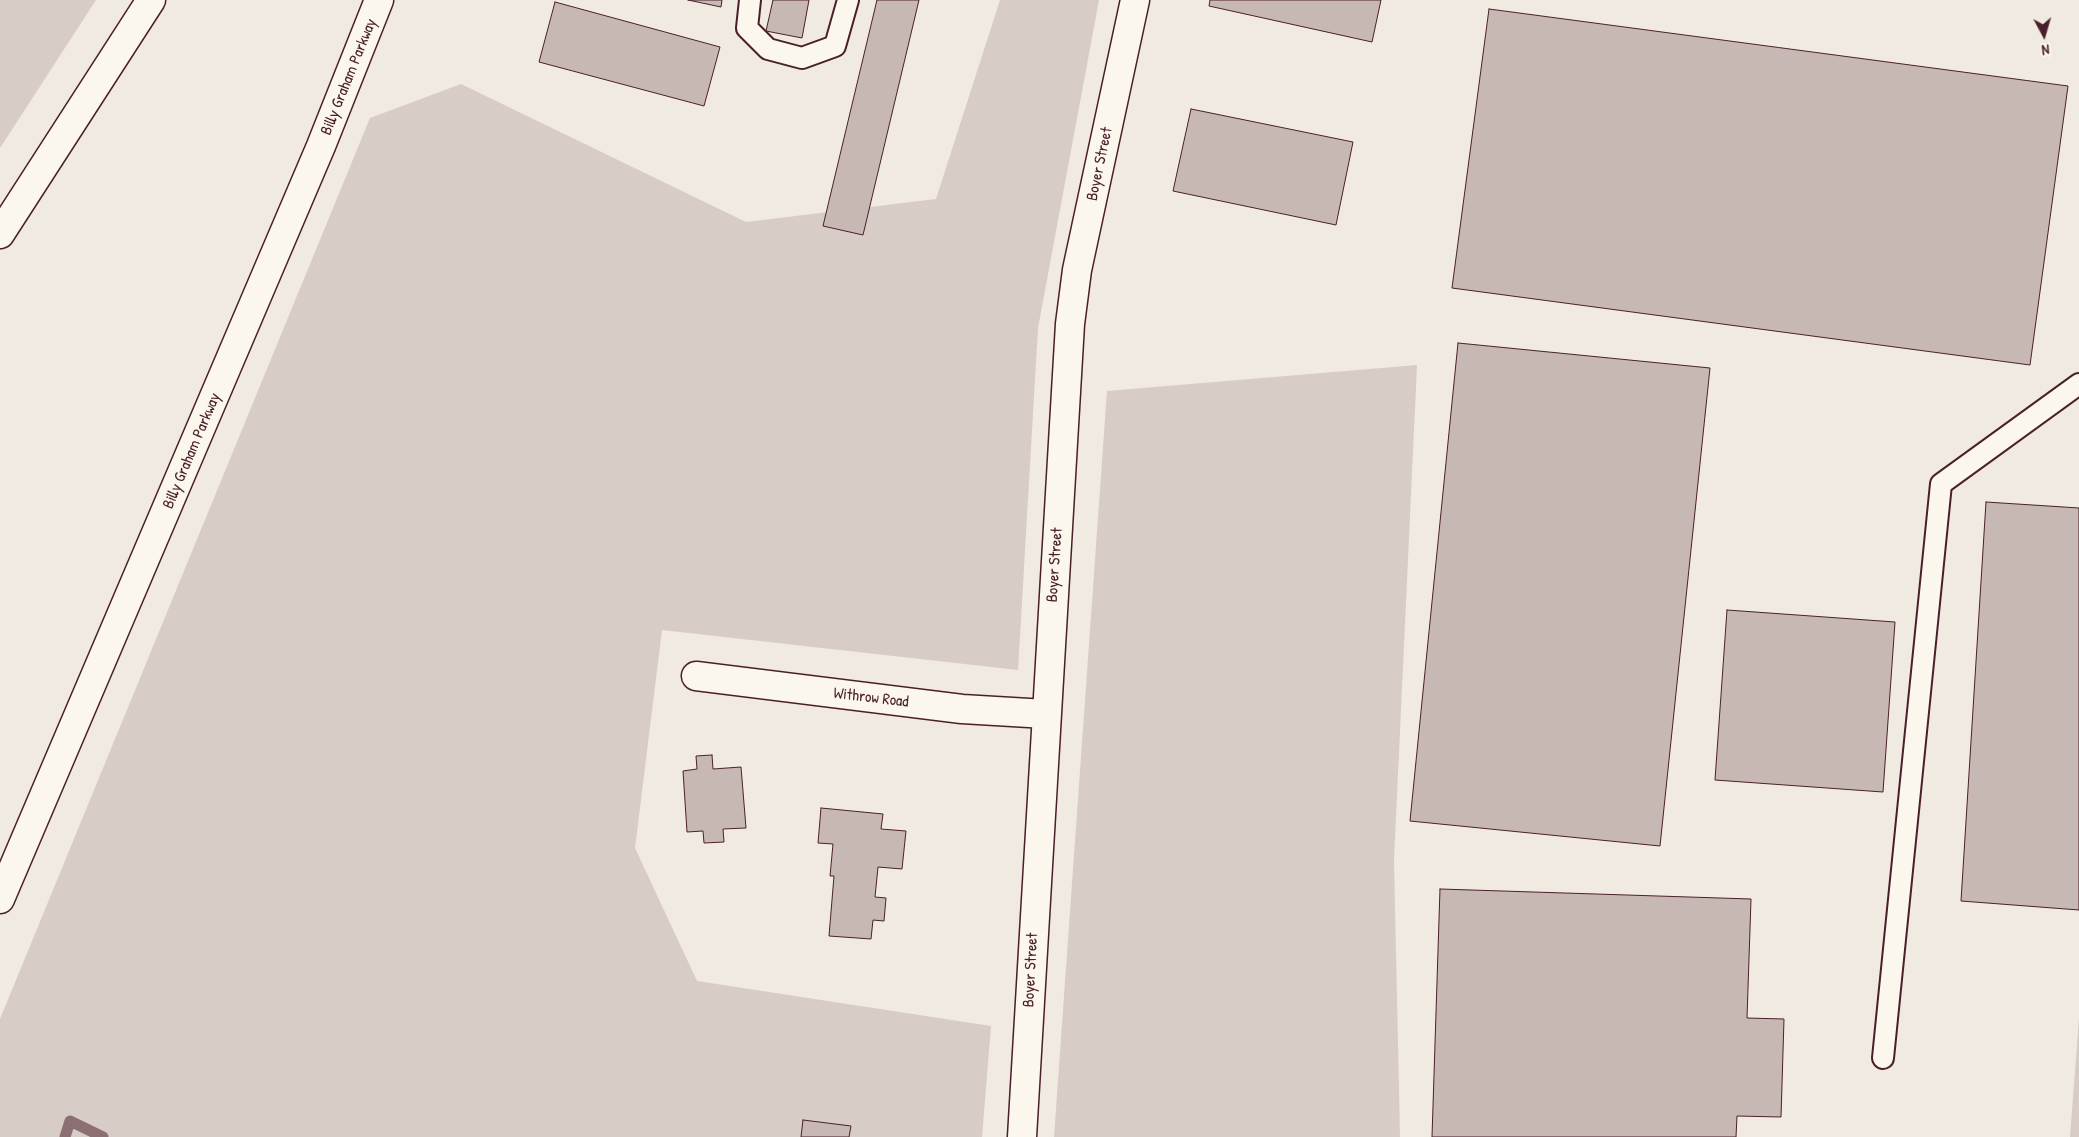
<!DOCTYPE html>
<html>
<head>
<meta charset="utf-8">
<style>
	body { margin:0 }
	#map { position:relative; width:2079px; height:1137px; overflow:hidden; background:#f0eae0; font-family:"Patrick Hand",sans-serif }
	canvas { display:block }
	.north { position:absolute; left:2019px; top:10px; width:50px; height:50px; -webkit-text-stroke:4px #fbf7ec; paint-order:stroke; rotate:174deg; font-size:14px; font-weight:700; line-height:20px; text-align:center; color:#4a1f2b }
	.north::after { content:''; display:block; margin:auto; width:18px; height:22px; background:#4a1f2b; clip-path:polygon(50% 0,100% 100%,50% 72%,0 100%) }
</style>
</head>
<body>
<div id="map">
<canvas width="2079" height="1137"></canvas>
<div class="north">N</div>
</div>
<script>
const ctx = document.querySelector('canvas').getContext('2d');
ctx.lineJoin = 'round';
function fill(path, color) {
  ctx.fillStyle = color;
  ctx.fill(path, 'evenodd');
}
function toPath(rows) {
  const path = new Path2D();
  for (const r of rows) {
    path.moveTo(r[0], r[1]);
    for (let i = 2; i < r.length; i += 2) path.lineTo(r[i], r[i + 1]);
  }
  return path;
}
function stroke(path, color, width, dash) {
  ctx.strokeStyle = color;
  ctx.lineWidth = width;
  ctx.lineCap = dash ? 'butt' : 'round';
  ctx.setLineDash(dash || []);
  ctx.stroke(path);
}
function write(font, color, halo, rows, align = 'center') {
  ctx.font = font + ' "Patrick Hand",sans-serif';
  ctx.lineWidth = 4;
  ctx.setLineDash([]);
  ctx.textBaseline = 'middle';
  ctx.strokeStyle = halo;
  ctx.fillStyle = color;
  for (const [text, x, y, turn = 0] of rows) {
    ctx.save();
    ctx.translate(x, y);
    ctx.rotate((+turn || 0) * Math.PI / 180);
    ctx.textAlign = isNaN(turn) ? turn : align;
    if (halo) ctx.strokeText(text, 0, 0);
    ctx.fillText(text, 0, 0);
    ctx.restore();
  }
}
const green = toPath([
	[0,0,96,0,0,148],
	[1000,0,1099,0,1038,328,1018,670,662,630,635,848,697,981,991,1026,982,1137,0,1137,0,1019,370,118,461,84,746,222,936,199],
	[1417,365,1394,860,1400,1137,1054,1137,1107,391],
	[2079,1018,2079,1137,2070,1137]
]);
const stream = toPath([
	[65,1137,70,1121,103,1137]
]);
const building = toPath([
	[688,0,722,0,721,7,688,0],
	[773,0,809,0,802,38,766,31,773,0],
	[877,0,919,0,863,235,823,226,877,0],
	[1210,0,1381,0,1372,42,1209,6,1210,0],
	[555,2,720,47,704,106,539,62,555,2],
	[1489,9,2068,86,2030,365,1452,288,1489,9],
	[1191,109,1353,142,1336,225,1173,191,1191,109],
	[1458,343,1710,368,1660,846,1410,821,1458,343],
	[1986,502,2079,508,2079,910,1961,901,1986,502],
	[1727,610,1895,622,1883,792,1715,780,1727,610],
	[712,755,713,769,741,767,746,828,723,829,724,842,704,843,703,831,687,832,683,771,697,769,696,756,712,755],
	[821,808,883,814,881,829,906,831,902,869,878,867,875,897,886,898,884,921,873,920,871,939,829,936,834,876,830,876,833,844,818,843,821,808],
	[1440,889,1751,899,1747,1018,1784,1019,1781,1117,1737,1116,1736,1137,1432,1137,1440,889],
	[803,1120,851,1126,849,1137,801,1137,803,1120]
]);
const lane = toPath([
	[750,0,747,28,768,49,802,58,835,46,848,0],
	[1883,1058,1941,484,2079,384]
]);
const street = toPath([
	[696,676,962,709,1046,714],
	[1022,1137,1070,324,1077,270,1135,0]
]);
const highway = toPath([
	[0,234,151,0],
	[0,899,321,146,379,0]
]);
const streetNames = [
	["Billy Graham Parkway",349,77,-68],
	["Boyer Street",1100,164,-78],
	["Billy Graham Parkway",192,451,-67],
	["Boyer Street",1055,565,-86],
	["Withrow Road",871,698,7],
	["Boyer Street",1031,970,-87]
];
fill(green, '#d8ccc6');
stroke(stream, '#8c6f72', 11);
fill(building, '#c8b8b3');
stroke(building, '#4a1f2b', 1);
stroke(lane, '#4a1f2b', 24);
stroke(street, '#4a1f2b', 31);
stroke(highway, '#4a1f2b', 31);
stroke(lane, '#fbf7ec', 20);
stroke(street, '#fbf7ec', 28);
stroke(highway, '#fbf7ec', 28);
write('16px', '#4a1f2b', '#fbf7ec', streetNames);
</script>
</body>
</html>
